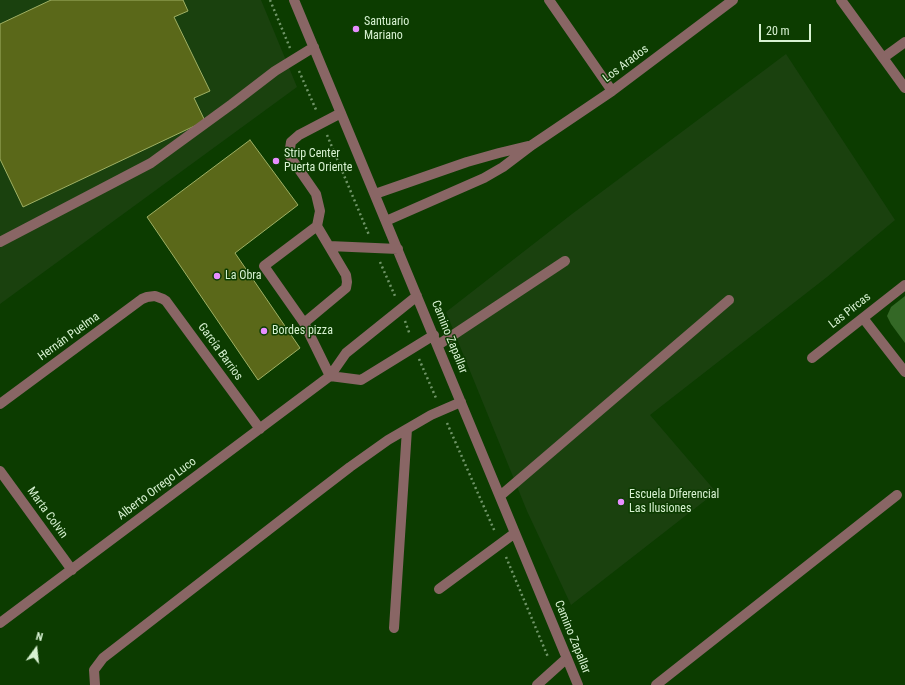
<!DOCTYPE html>
<html>
<head>
<meta charset="utf-8">
<style>
	body { margin:0 }
	#map { position:relative; width:905px; height:685px; overflow:hidden; background:#0c3c00; font-family:"Roboto Condensed",sans-serif }
	canvas { display:block }
	.north { position:absolute; left:16px; top:629px; width:40px; height:40px; -webkit-text-stroke:3px #0c3c00; paint-order:stroke; rotate:15deg; font-size:11px; font-weight:700; line-height:16px; text-align:center; color:#d8f2d2 }
	.north::after { content:''; display:block; margin:auto; width:14px; height:18px; background:#d8f2d2; clip-path:polygon(50% 0,100% 100%,50% 72%,0 100%) }
	.scale { position:absolute; left:759px; top:24px; width:52px; height:18px; box-sizing:border-box; border:2px solid #d8f2d2; border-top:0; padding-left:5px; font-size:12px; line-height:14px; white-space:nowrap; color:#d8f2d2; -webkit-text-stroke:3px #0c3c00; paint-order:stroke }
</style>
</head>
<body>
<div id="map">
<canvas width="905" height="685"></canvas>
<div class="north">N</div>
<div class="scale">20 m</div>
</div>
<script>
const ctx = document.querySelector('canvas').getContext('2d');
ctx.lineJoin = 'round';
function fill(path, color) {
  ctx.fillStyle = color;
  ctx.fill(path, 'evenodd');
}
function toPath(rows) {
  const path = new Path2D();
  for (const r of rows) {
    path.moveTo(r[0], r[1]);
    for (let i = 2; i < r.length; i += 2) path.lineTo(r[i], r[i + 1]);
  }
  return path;
}
function stroke(path, color, width, dash) {
  ctx.strokeStyle = color;
  ctx.lineWidth = width;
  ctx.lineCap = dash ? 'butt' : 'round';
  ctx.setLineDash(dash || []);
  ctx.stroke(path);
}
function write(font, color, halo, rows, align = 'center') {
  ctx.font = font + ' "Roboto Condensed",sans-serif';
  ctx.lineWidth = 3;
  ctx.setLineDash([]);
  ctx.textBaseline = 'middle';
  ctx.strokeStyle = halo;
  ctx.fillStyle = color;
  for (const [text, x, y, turn = 0] of rows) {
    ctx.save();
    ctx.translate(x, y);
    ctx.rotate((+turn || 0) * Math.PI / 180);
    ctx.textAlign = isNaN(turn) ? turn : align;
    if (halo) ctx.strokeText(text, 0, 0);
    ctx.fillText(text, 0, 0);
    ctx.restore();
  }
}
const built = toPath([
	[0,0,261,0,297,87,0,304],
	[786,54,895,220,827,277,650,415,716,492,571,605,527,511,446,312,572,214]
]);
const green = toPath([
	[905,296,905,343,891,324,887,316,891,307]
]);
const building = toPath([
	[51,0,183,0,188,11,174,17,210,91,194,98,205,121,23,207,0,159,0,24,51,0],
	[250,140,298,205,235,253,300,348,258,380,147,217,250,140]
]);
const path = toPath([
	[270,0,290,48],
	[299,71,317,112],
	[327,135,369,235],
	[380,262,395,296],
	[405,321,410,335],
	[419,359,436,398],
	[447,423,495,532],
	[506,557,548,657]
]);
const minor = toPath([
	[294,0,578,685],
	[549,0,612,91],
	[841,0,905,88],
	[883,58,905,42],
	[375,194,467,162,499,153,528,146],
	[386,221,484,178,503,167,532,145,612,91,733,0],
	[0,242,151,163,221,112,232,104,275,71,314,47],
	[329,246,398,249],
	[863,318,905,372],
	[304,323,346,288,347,282,346,275,317,226],
	[438,345,565,261],
	[812,358,905,285],
	[330,376,304,323,264,266,317,226,320,211,316,194,289,155,291,142,299,135,341,113],
	[330,376,361,380,434,335],
	[0,404,142,299,147,297,155,296,163,299,166,301,260,429],
	[0,471,72,570],
	[500,496,729,300],
	[439,589,515,533],
	[0,623,330,376,346,353,417,296],
	[394,628,407,429],
	[95,685,94,670,103,658,307,500,350,467,388,440,431,415,461,402],
	[537,685,567,658],
	[656,685,897,495]
]);
const markers = [
	[356,29,4,"#e88eff"],
	[276,161,4,"#e88eff"],
	[217,276,4,"#e88eff"],
	[264,331,4,"#e88eff"],
	[621,502,4,"#e88eff"]
];
const poiNames = [
	["Santuario",364,22],
	["Mariano",364,36],
	["Strip Center",284,154],
	["Puerta Oriente",284,168],
	["La Obra",225,276],
	["Bordes pizza",272,331],
	["Escuela Diferencial",629,495],
	["Las Ilusiones",629,509]
];
const streetNames = [
	["Los Arados",626,64,-37],
	["Las Pircas",850,311,-38],
	["Hernán Puelma",69,337,-36],
	["Camino Zapallar",449,337,68],
	["García Barrios",220,352,54],
	["Alberto Orrego Luco",157,489,-37],
	["Marta Colvin",47,513,54],
	["Camino Zapallar",572,637,68]
];
fill(built, '#1a410e');
fill(green, '#346826');
fill(building, '#5a6819');
stroke(building, '#9fb064', 1);
stroke(path, '#709567', 2.5, [2, 3]);
stroke(minor, '#896665', 10);
for (const [x, y, r, color] of markers) {
  const dot = new Path2D();
  dot.arc(x, y, r, 0, 2 * Math.PI);
  ctx.fillStyle = color;
  ctx.fill(dot);
  stroke(dot, '#0c3c00', 1.5);
}
write('12px', '#d8f2d2', '#0c3c00', poiNames, 'left');
write('12px', '#d8f2d2', '#0c3c00', streetNames);
</script>
</body>
</html>
